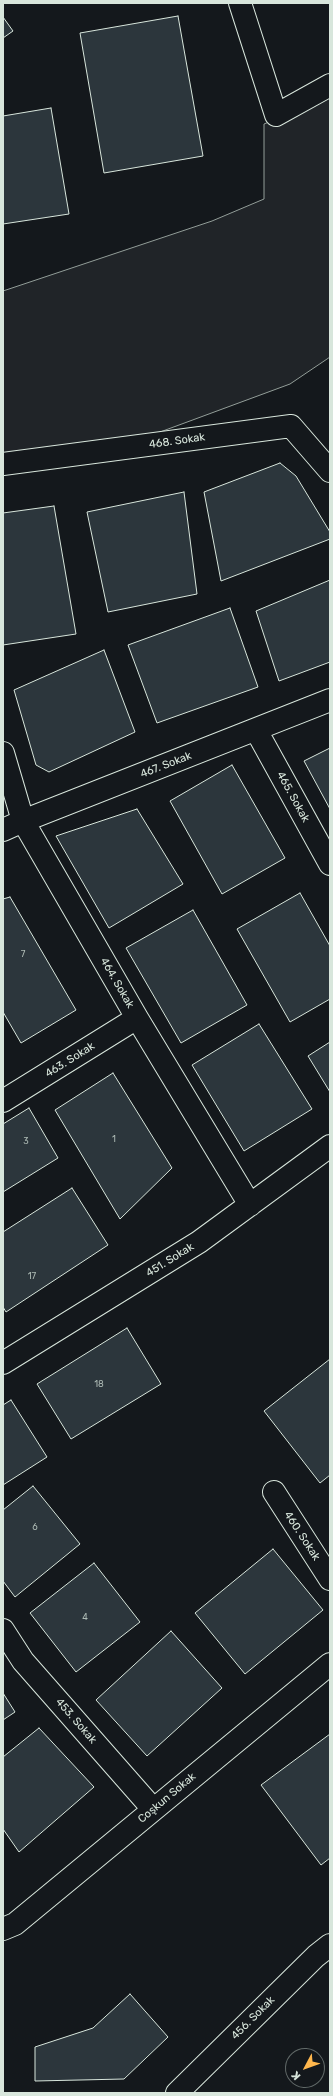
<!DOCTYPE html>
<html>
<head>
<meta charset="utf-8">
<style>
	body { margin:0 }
	#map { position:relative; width:333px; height:2096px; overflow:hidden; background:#14181c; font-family:Rubik,sans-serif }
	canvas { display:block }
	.frame { position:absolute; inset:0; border:4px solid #d8e6dc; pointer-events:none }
	.north { position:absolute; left:285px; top:2048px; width:40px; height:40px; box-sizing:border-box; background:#14181c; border:1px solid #626a69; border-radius:50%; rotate:229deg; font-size:11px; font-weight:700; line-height:16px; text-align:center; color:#d8e6dc }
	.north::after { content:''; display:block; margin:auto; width:14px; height:18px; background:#ffb74d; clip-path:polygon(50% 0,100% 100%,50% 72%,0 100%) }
</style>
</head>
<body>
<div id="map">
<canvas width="333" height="2096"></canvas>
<div class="frame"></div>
<div class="north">K</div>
</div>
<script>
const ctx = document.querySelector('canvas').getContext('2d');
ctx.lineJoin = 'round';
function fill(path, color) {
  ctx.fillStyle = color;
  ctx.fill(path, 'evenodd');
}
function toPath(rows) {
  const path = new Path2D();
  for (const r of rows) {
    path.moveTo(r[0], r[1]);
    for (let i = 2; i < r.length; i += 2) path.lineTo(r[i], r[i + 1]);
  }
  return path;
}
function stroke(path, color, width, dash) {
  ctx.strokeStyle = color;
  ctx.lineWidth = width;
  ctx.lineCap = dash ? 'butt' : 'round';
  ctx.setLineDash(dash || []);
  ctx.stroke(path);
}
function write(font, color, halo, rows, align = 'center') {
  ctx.font = font + ' Rubik,sans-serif';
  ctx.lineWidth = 3;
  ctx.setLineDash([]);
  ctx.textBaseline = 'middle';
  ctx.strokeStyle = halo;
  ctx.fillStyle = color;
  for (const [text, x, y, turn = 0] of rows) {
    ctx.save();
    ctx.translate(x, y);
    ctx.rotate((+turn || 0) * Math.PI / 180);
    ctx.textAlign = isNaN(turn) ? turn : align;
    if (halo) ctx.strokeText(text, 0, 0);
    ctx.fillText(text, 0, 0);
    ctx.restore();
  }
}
const green = toPath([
	[330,98,330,357,290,384,152,435,3,453,3,291,212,221,264,199,264,124,330,98]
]);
const building = toPath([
	[178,16,203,156,104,173,80,33,178,16],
	[3,17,13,31,3,38,3,17],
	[51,108,69,214,3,224,3,116,51,108],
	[280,463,296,476,330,532,330,539,221,581,204,492,280,463],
	[184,492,197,594,108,612,87,512,184,492],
	[54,506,76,634,3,645,3,513,54,506],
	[330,580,330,662,279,681,256,611,330,580],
	[230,608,258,687,157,723,128,645,230,608],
	[104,650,135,732,49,772,36,765,14,690,104,650],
	[330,748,330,809,304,761,330,748],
	[232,765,285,858,222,894,170,801,232,765],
	[137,809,183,884,109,928,56,836,137,809],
	[300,893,330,946,330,999,290,1022,237,929,300,893],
	[10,897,76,1010,21,1043,3,1012,3,899,10,897],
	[193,910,247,1005,181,1043,126,948,193,910],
	[259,1024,312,1109,244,1151,192,1065,259,1024],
	[330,1042,330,1092,308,1056,330,1042],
	[113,1073,172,1168,120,1219,55,1110,113,1073],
	[29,1108,58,1158,3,1192,3,1124,29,1108],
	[72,1188,108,1245,6,1312,3,1307,3,1232,72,1188],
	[127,1328,161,1384,71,1439,37,1384,127,1328],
	[330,1359,330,1475,320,1483,264,1411,330,1359],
	[11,1400,47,1457,3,1485,3,1405,11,1400],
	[33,1486,80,1544,15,1597,3,1581,3,1510,33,1486],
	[273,1549,323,1610,245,1674,195,1613,273,1549],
	[94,1563,140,1622,76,1672,30,1613,94,1563],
	[171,1631,222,1688,147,1756,96,1700,171,1631],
	[3,1693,15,1712,3,1720,3,1693],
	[39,1728,94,1787,19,1852,3,1829,3,1757,39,1728],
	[330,1734,330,1858,321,1865,261,1785,330,1734],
	[130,1994,168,2037,124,2079,35,2081,35,2047,93,2028,130,1994]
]);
const street = toPath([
	[240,3,276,115,330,85],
	[3,464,291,426,330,471],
	[256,730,330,864],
	[3,753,23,821,137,1018,250,1205],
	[3,830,23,821,330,700],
	[3,1101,137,1018],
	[3,1363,199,1242,330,1146],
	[274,1492,330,1579],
	[3,1630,23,1661,153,1809],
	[3,1929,15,1924,330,1664],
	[177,2093,316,1956,330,1945]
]);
const numberNames = [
	["7",23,954],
	["1",114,1139],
	["3",26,1141],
	["17",32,1276],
	["18",99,1384],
	["6",35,1527],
	["4",85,1617]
];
const streetNames = [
	["468. Sokak",177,441,-8],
	["467. Sokak",166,765,-21],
	["465. Sokak",293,797,61],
	["464. Sokak",117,983,60],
	["463. Sokak",70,1060,-32],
	["451. Sokak",170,1260,-32],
	["460. Sokak",302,1536,57],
	["453. Sokak",76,1721,49],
	["Coşkun Sokak",167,1798,-40],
	["456. Sokak",253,2018,-45]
];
fill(green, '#202428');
stroke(green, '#939e99', 1);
fill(building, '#2c363c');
stroke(building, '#d8e6dc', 1);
stroke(street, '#d8e6dc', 24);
stroke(street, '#14181c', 22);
write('9px', '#adbab4', null, numberNames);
write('11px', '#d8e6dc', '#14181c', streetNames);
</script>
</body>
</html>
